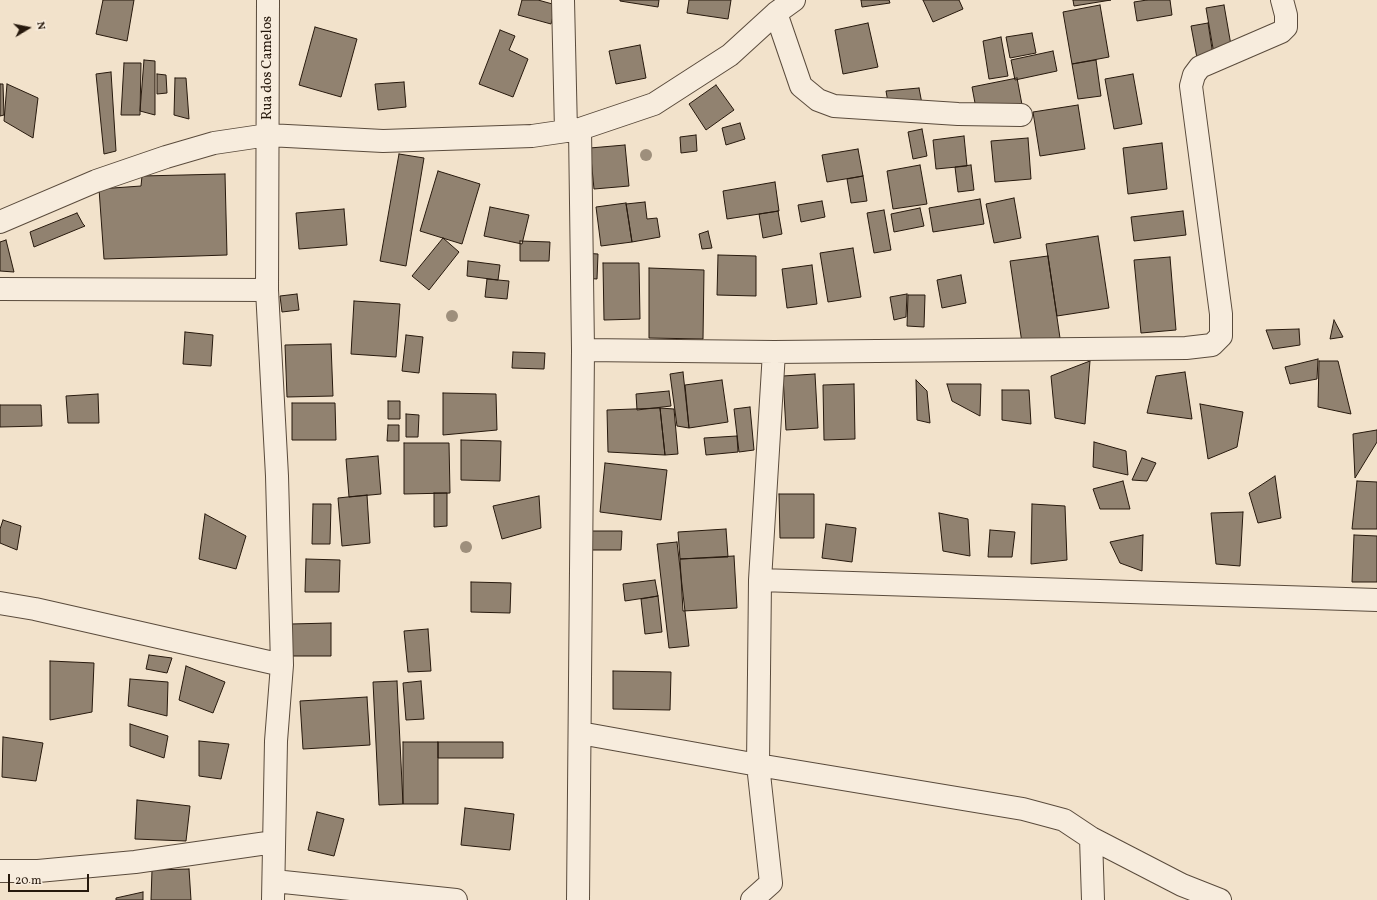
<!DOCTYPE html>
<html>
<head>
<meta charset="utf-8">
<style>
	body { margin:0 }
	#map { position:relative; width:1377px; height:900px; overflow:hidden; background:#f2e2cb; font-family:Vollkorn,serif }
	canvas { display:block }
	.north { position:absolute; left:8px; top:8px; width:40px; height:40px; -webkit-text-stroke:3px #f7ecdd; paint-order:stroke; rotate:80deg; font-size:11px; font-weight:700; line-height:16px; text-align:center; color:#27190d }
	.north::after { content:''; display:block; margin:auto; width:14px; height:18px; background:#27190d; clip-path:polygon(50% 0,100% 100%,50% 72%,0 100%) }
	.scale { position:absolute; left:8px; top:874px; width:81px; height:18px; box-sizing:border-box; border:2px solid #27190d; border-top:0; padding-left:5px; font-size:12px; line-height:14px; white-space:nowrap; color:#27190d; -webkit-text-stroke:3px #f7ecdd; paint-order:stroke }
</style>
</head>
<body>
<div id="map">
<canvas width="1377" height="900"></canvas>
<div class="north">N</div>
<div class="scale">20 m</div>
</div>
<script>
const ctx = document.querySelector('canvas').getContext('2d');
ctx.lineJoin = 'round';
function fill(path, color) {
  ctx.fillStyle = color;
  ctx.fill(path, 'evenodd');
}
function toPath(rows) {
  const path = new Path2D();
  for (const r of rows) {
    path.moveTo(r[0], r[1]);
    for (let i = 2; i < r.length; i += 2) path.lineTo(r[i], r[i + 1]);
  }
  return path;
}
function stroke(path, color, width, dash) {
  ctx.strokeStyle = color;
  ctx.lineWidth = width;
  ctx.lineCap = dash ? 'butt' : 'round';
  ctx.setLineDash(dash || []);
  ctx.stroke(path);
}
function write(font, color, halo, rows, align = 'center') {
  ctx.font = font + ' Vollkorn,serif';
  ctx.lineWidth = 3.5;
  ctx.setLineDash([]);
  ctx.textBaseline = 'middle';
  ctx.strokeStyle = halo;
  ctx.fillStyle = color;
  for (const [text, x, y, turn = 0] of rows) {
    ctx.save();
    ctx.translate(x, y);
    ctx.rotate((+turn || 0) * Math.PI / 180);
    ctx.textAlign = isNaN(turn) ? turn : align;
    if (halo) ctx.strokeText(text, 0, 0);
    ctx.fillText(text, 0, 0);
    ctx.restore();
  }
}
const building = toPath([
	[103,0,134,0,127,41,96,34,103,0],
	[522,0,538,0,556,5,551,24,518,15,522,0],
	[620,0,659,0,658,7,620,1,620,0],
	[689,0,731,0,728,19,687,13,689,0],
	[861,0,889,0,890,3,862,7,861,0],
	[923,0,959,0,963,9,933,22,923,0],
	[1073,0,1111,0,1074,6,1073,0],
	[1147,0,1170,0,1172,15,1137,21,1134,2,1147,0],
	[1100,5,1109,57,1072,64,1063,12,1100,5],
	[1224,5,1232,51,1214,54,1206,8,1224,5],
	[868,23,878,67,843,74,835,30,868,23],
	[1208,23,1213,55,1197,58,1191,26,1208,23],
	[315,27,357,39,341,97,299,85,315,27],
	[500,30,515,36,509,50,528,59,513,97,479,84,500,30],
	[1032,33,1036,53,1010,58,1006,37,1032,33],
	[1001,37,1008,76,989,79,983,41,1001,37],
	[640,45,646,78,616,84,609,51,640,45],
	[1053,51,1057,71,1015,80,1011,60,1053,51],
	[144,60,155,61,155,115,140,111,144,60],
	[1096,60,1101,96,1078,99,1072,64,1096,60],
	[124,63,141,63,140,115,121,115,124,63],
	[111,72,116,151,104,154,96,74,111,72],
	[157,74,166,75,167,93,157,94,157,74],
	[1133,74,1142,124,1114,129,1105,79,1133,74],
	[175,78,186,78,189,119,174,115,175,78],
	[1017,78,1023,110,978,119,972,87,1017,78],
	[404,82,406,107,378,110,375,84,404,82],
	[0,84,3,84,4,115,0,116,0,84],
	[7,84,38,98,33,138,4,121,7,84],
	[716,85,734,110,706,130,689,104,716,85],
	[919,88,923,109,889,108,886,91,919,88],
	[1078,105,1085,149,1040,156,1033,112,1078,105],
	[740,123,745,139,726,145,722,128,740,123],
	[922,129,927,156,913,159,908,132,922,129],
	[696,135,697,151,681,153,680,137,696,135],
	[964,136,967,166,936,169,933,140,964,136],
	[1028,138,1031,179,995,182,991,141,1028,138],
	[1162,143,1167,189,1128,194,1123,148,1162,143],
	[625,145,629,186,594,189,590,148,625,145],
	[858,149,863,176,827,182,822,155,858,149],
	[399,154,424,158,406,266,380,261,399,154],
	[920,165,927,204,893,209,887,171,920,165],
	[971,165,974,190,958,192,955,167,971,165],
	[438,171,480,184,462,244,420,231,438,171],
	[225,174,227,255,104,259,99,189,141,186,142,176,225,174],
	[863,176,867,201,851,203,847,179,863,176],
	[775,182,779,211,727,219,723,191,775,182],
	[1014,198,1021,238,994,243,986,204,1014,198],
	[980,199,984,224,933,232,929,208,980,199],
	[822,201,825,217,801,222,798,205,822,201],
	[645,202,647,219,657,218,660,237,632,242,626,204,645,202],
	[626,203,632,242,601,246,596,207,626,203],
	[490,207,529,215,522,244,484,236,490,207],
	[920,208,924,226,894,232,891,214,920,208],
	[344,209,347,245,299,249,296,213,344,209],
	[884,210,891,250,874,253,867,213,884,210],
	[778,211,782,234,763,238,759,214,778,211],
	[1183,211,1186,235,1134,241,1131,217,1183,211],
	[77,213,83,224,85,226,34,247,30,232,77,213],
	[708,231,712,248,702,249,699,234,708,231],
	[1098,236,1109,308,1057,316,1046,244,1098,236],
	[443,238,459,252,429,290,412,276,443,238],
	[6,240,14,272,0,271,0,242,6,240],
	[520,241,550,242,549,261,520,261,520,241],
	[853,248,861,297,828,302,820,253,853,248],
	[582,253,598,254,597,279,582,278,582,253],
	[718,255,756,256,756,296,717,295,718,255],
	[1048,256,1060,338,1022,343,1010,261,1048,256],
	[1170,257,1176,330,1141,333,1134,260,1170,257],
	[468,261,500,265,498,280,467,276,468,261],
	[603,263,639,263,640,319,604,320,603,263],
	[812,265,817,304,787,308,782,269,812,265],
	[649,268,704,270,703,339,649,338,649,268],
	[961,275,966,303,942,308,937,280,961,275],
	[487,279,509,281,507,299,485,297,487,279],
	[297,294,299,310,282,312,280,296,297,294],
	[907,294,906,317,894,320,890,297,907,294],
	[908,295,925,295,924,327,907,326,908,295],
	[354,301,400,304,396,357,351,354,354,301],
	[1334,320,1343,337,1330,339,1334,320],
	[1299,329,1300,345,1273,349,1266,330,1299,329],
	[185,332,213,335,211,366,183,364,185,332],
	[406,335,423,337,419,373,402,371,406,335],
	[331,344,333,396,287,397,285,345,331,344],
	[513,352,545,353,544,369,512,368,513,352],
	[1318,359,1317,379,1290,384,1285,367,1318,359],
	[1090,361,1085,424,1055,418,1051,376,1090,361],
	[1319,361,1338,361,1351,414,1318,407,1319,361],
	[683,372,689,428,677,426,670,374,683,372],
	[1185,372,1192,419,1147,413,1156,376,1185,372],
	[815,374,818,428,786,430,783,376,815,374],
	[722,380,728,422,689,428,685,385,722,380],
	[916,380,927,391,930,423,917,420,916,380],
	[854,384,855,439,824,440,823,385,854,384],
	[947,384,981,384,980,416,952,401,947,384],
	[1002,390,1029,390,1031,424,1002,420,1002,390],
	[669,391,671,406,637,410,636,394,669,391],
	[443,393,496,394,497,430,443,435,443,393],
	[98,394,99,423,68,423,66,396,98,394],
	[388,401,400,401,400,419,388,419,388,401],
	[292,403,335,403,336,440,292,440,292,403],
	[1200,404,1243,412,1237,447,1208,459,1200,404],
	[0,405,41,405,42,426,0,427,0,405],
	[750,407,754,450,739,452,734,409,750,407],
	[660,408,674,409,678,454,665,455,660,408],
	[660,408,665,455,608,452,607,410,660,408],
	[406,414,419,415,418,437,406,437,406,414],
	[388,425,399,425,399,441,387,441,388,425],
	[1377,430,1377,442,1355,478,1353,434,1377,430],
	[737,436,738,452,706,455,704,438,737,436],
	[461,440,501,441,500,481,461,480,461,440],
	[1094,442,1126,451,1128,475,1093,467,1094,442],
	[404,443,449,443,450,493,404,494,404,443],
	[378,456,381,494,349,497,346,459,378,456],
	[1142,458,1156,463,1147,481,1132,480,1142,458],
	[605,463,667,470,661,520,600,512,605,463],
	[1275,476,1281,518,1258,523,1249,493,1275,476],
	[1123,481,1130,509,1100,509,1093,489,1123,481],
	[1357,481,1377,482,1377,529,1352,529,1357,481],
	[434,493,447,493,447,526,434,527,434,493],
	[779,494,814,494,814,538,780,538,779,494],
	[367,495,370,543,342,546,338,498,367,495],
	[539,496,541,528,502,539,493,506,539,496],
	[313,504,331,504,330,544,312,544,313,504],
	[1032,504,1065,506,1067,560,1031,564,1032,504],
	[1243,512,1240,566,1216,564,1211,513,1243,512],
	[939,513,968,519,970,556,943,551,939,513],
	[205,514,246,536,236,569,199,559,205,514],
	[3,520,21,526,17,550,0,543,0,529,3,520],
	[826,524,856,528,852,562,822,558,826,524],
	[726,529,728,557,680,559,678,532,726,529],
	[990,530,1015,532,1012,557,988,557,990,530],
	[592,531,622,531,621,550,592,550,592,531],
	[1143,535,1142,571,1120,563,1110,542,1143,535],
	[1354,535,1377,536,1377,582,1352,582,1354,535],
	[677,542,689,646,669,648,657,544,677,542],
	[734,556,737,608,683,611,680,559,734,556],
	[306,559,340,560,339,592,305,592,306,559],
	[655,580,658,596,625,601,623,584,655,580],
	[471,582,511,583,510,613,471,612,471,582],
	[658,596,662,632,645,634,641,599,658,596],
	[331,623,331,656,292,656,291,624,331,623],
	[428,629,431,671,408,672,404,631,428,629],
	[149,655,172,658,167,673,146,669,149,655],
	[50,661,94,663,92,712,50,720,50,661],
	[186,666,225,682,213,713,179,700,186,666],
	[613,671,671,672,670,710,613,709,613,671],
	[130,679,168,682,167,716,128,706,130,679],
	[397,681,403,804,379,805,373,682,397,681],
	[421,681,424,719,406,720,403,683,421,681],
	[367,697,370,745,303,749,300,701,367,697],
	[130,724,168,736,164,758,130,746,130,724],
	[3,737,43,743,36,781,2,777,3,737],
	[199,741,229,744,221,779,199,776,199,741],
	[403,742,438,742,438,804,403,804,403,742],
	[438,742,503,742,503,758,438,758,438,742],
	[137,800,190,806,186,841,135,839,137,800],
	[465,808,514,814,510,850,461,845,465,808],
	[317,812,344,819,334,856,308,850,317,812],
	[189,869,191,900,151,900,152,870,189,869],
	[143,892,143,900,116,900,116,898,143,892]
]);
const street = toPath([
	[268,0,267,290,277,476,282,665,276,741,273,900],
	[563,0,566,131],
	[776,13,801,86,818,100,834,106,958,114,1021,115],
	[0,222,96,181,166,157,214,143,268,135,383,141,532,136,580,129,654,104,730,55,776,13,794,0],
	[0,289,267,290],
	[583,350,774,352,1186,348,1212,345,1221,336,1221,314,1191,86,1194,75,1200,67,1281,32,1286,27,1286,15,1282,0],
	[760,580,1377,600],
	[0,603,35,609,282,665],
	[580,733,758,765,1023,809,1064,820,1091,838,1182,885,1220,900],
	[1091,838,1093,900],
	[0,871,38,871,135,862,274,842],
	[274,881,456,900],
	[578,900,583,350,580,129],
	[752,900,771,883,758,765,760,580,774,352]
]);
const trees = [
	[646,155],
	[452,316],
	[466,547]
];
const streetNames = [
	["Rua dos Camelos",268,68,-90]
];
fill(building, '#918270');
stroke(building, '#27190d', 1);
stroke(street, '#5a4b3c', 24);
stroke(street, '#f7ecdd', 22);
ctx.fillStyle = '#9e8f7c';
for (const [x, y] of trees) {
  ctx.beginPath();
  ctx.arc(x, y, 6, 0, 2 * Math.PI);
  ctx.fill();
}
write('14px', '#27190d', '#f7ecdd', streetNames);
</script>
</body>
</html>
